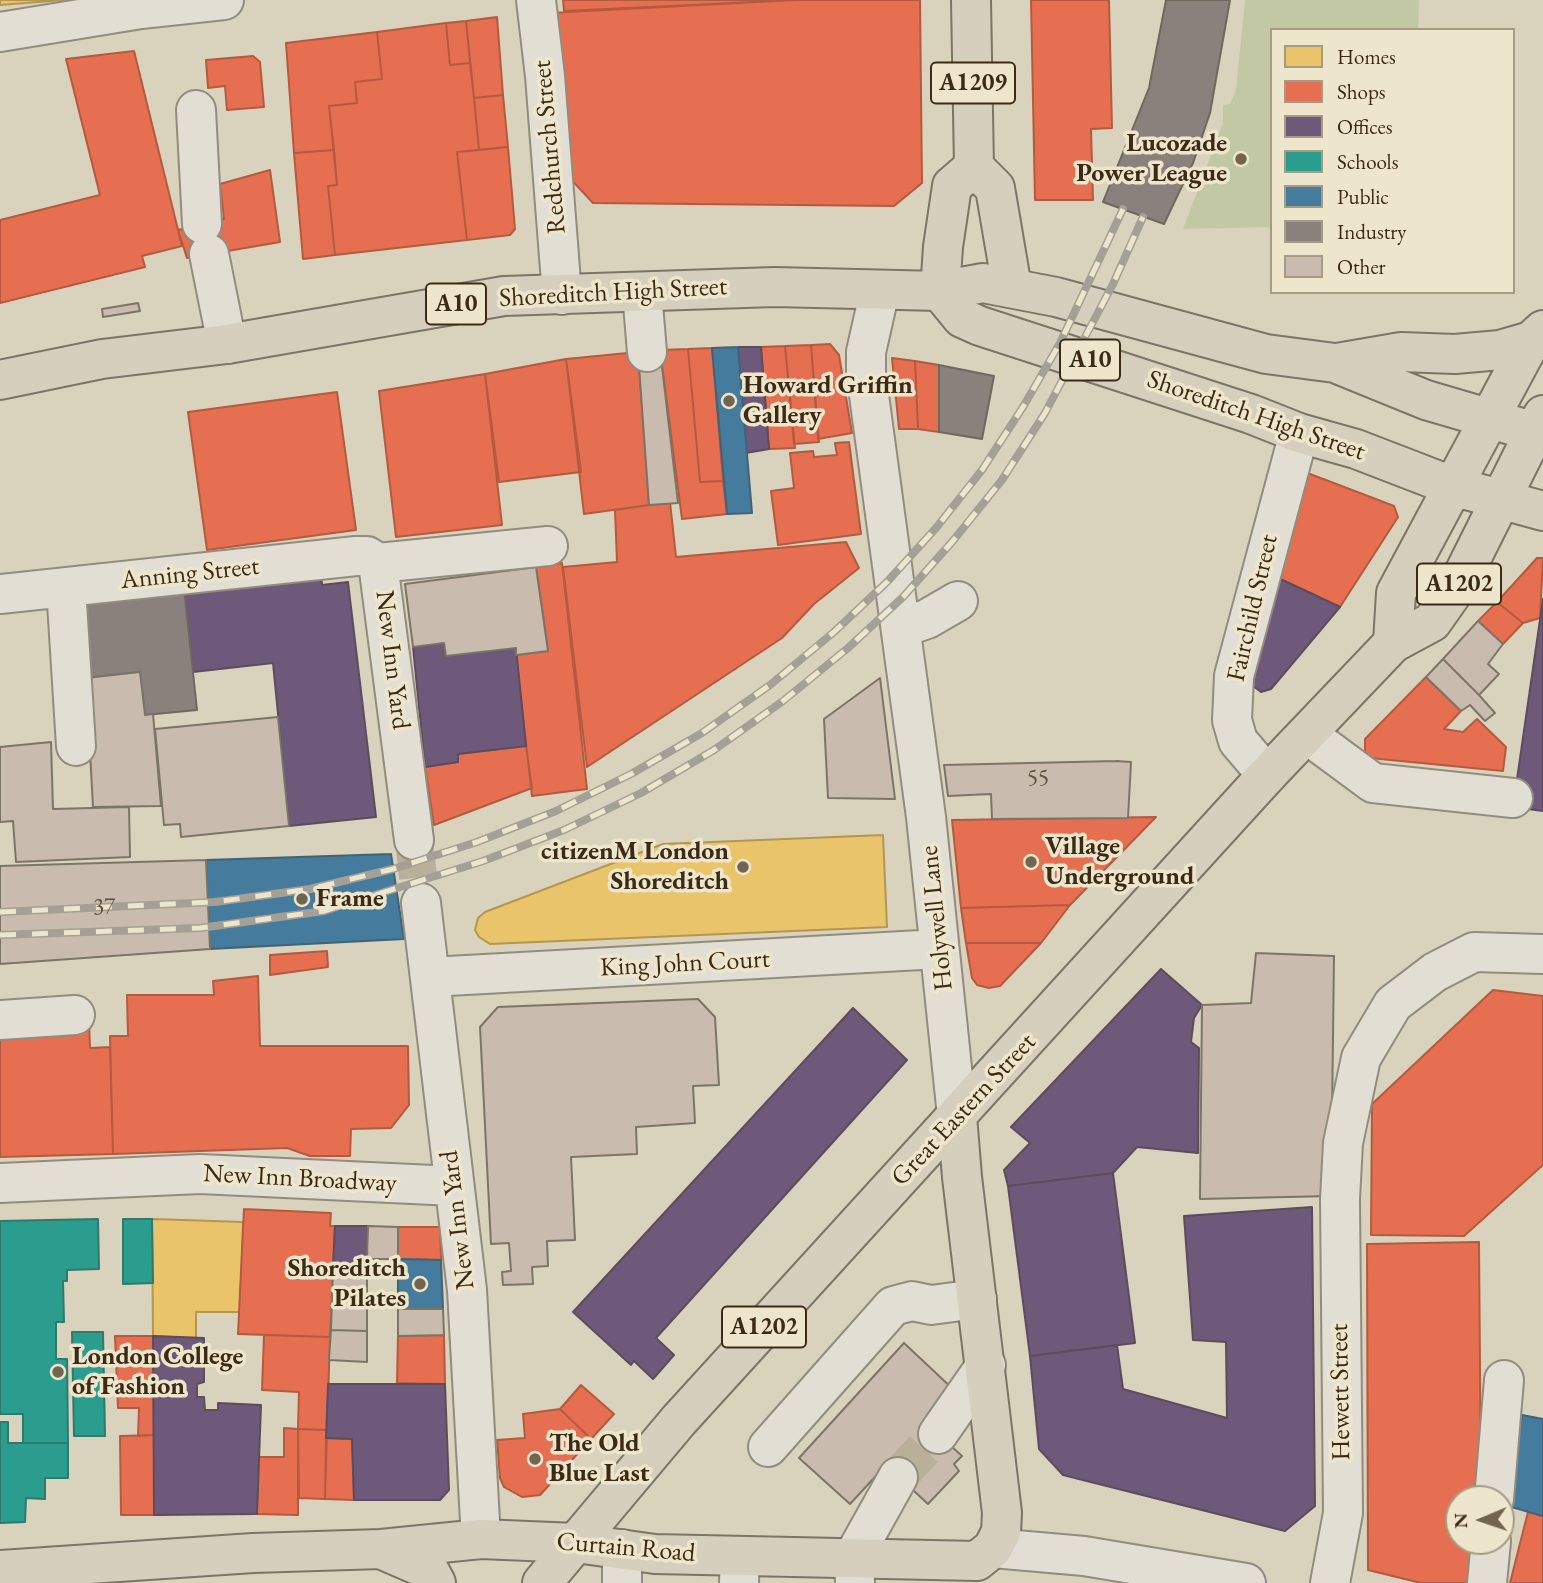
<!DOCTYPE html>
<html>
<head>
<meta charset="utf-8">
<style>
	body { margin:0 }
	#map { position:relative; width:1543px; height:1583px; overflow:hidden; background:#d9d2bd; font-family:"EB Garamond",serif }
	canvas { display:block }
	.legend { position:absolute; left:1270px; top:28px; width:245px; height:266px; box-sizing:border-box; background:#eee6cc; border:2px solid #a69b83; margin:0; padding:9px 12px; list-style:none; font-size:21px; color:#3b2a15 }
	.legend li { display:flex; align-items:center; gap:14px; height:35px }
	.legend b { width:35px; border:2px solid #a69b83 }
	.north { position:absolute; left:1445px; top:1485px; width:70px; height:70px; box-sizing:border-box; background:#eee6cc; border:2px solid #a69b83; border-radius:50%; rotate:268deg; font-size:19px; font-weight:700; line-height:28px; text-align:center; color:#3b2a15 }
	.north::after { content:''; display:block; margin:auto; width:24px; height:32px; background:#726550; clip-path:polygon(50% 0,100% 100%,50% 72%,0 100%) }
</style>
</head>
<body>
<div id="map">
<canvas width="1543" height="1583"></canvas>
<ul class="legend">
<li><b style="height:19px;background:#e9c46a"></b>Homes</li>
<li><b style="height:19px;background:#e76f51"></b>Shops</li>
<li><b style="height:19px;background:#6d597a"></b>Offices</li>
<li><b style="height:19px;background:#2a9d8f"></b>Schools</li>
<li><b style="height:19px;background:#457b9d"></b>Public</li>
<li><b style="height:19px;background:#8a817c"></b>Industry</li>
<li><b style="height:19px;background:#c9bcae"></b>Other</li>
</ul>
<div class="north">N</div>
</div>
<script>
const ctx = document.querySelector('canvas').getContext('2d');
ctx.lineJoin = 'round';
function fill(path, color) {
  ctx.fillStyle = color;
  ctx.fill(path, 'evenodd');
}
function toPath(rows) {
  const path = new Path2D();
  for (const r of rows) {
    path.moveTo(r[0], r[1]);
    for (let i = 2; i < r.length; i += 2) path.lineTo(r[i], r[i + 1]);
  }
  return path;
}
function stroke(path, color, width, dash) {
  ctx.strokeStyle = color;
  ctx.lineWidth = width;
  ctx.lineCap = dash ? 'butt' : 'round';
  ctx.setLineDash(dash || []);
  ctx.stroke(path);
}
function write(font, color, halo, rows, align = 'center') {
  ctx.font = font + ' "EB Garamond",serif';
  ctx.lineWidth = 7;
  ctx.setLineDash([]);
  ctx.textBaseline = 'middle';
  ctx.strokeStyle = halo;
  ctx.fillStyle = color;
  for (const [text, x, y, turn = 0] of rows) {
    ctx.save();
    ctx.translate(x, y);
    ctx.rotate((+turn || 0) * Math.PI / 180);
    ctx.textAlign = isNaN(turn) ? turn : align;
    if (halo) ctx.strokeText(text, 0, 0);
    ctx.fillText(text, 0, 0);
    ctx.restore();
  }
}
const green = toPath([
	[1245,0,1419,0,1418,30,1272,30,1272,227,1183,229,1223,123,1223,105,1230,104,1236,90]
]);
const homes = toPath([
	[0,0,64,0,0,5,0,0],
	[883,835,887,927,490,944,479,937,475,930,478,918,485,912,663,844,883,835],
	[152,1219,243,1222,240,1312,196,1312,196,1338,153,1336,152,1219]
]);
const shops = toPath([
	[563,0,796,0,564,11,563,0],
	[795,0,920,0,922,183,894,206,593,203,566,174,549,13,795,0],
	[1031,0,1109,0,1112,128,1091,129,1093,200,1035,200,1031,0],
	[497,17,503,95,474,98,466,21,497,17],
	[466,21,470,63,450,65,446,23,466,21],
	[446,23,450,65,470,63,474,98,479,150,457,152,467,240,335,255,328,186,337,185,329,106,357,103,355,82,382,79,377,32,446,23],
	[377,32,382,79,355,82,357,103,329,106,334,150,294,153,286,43,377,32],
	[134,51,182,246,142,256,145,267,0,303,0,220,100,195,66,59,134,51],
	[253,56,260,62,264,107,227,110,225,86,208,88,206,60,253,56],
	[503,95,508,147,479,150,474,98,503,95],
	[508,147,515,229,510,235,467,240,457,152,508,147],
	[334,150,337,185,328,186,335,255,303,259,294,153,334,150],
	[270,170,280,242,187,258,178,230,224,219,220,184,270,170],
	[830,344,839,355,852,433,818,439,811,345,830,344],
	[811,345,819,442,794,444,785,346,811,345],
	[785,346,795,448,769,449,761,347,785,346],
	[712,348,723,481,700,482,688,349,712,348],
	[688,349,700,482,723,481,727,514,682,519,660,350,688,349],
	[638,352,649,505,584,514,566,359,638,352],
	[892,358,915,361,918,429,899,429,892,358],
	[566,359,581,472,499,482,485,374,566,359],
	[915,361,939,365,939,432,918,429,915,361],
	[485,374,502,525,396,537,379,391,485,374],
	[337,392,356,530,207,550,188,412,337,392],
	[849,442,861,534,778,545,771,491,794,488,790,453,813,451,814,457,837,455,835,443,849,442],
	[1310,474,1394,506,1398,517,1340,607,1276,577,1302,480,1310,474],
	[670,502,676,557,846,542,859,568,814,604,782,638,587,767,563,567,617,562,615,510,670,502],
	[1537,558,1543,558,1540,618,1523,623,1497,602,1537,558],
	[562,563,587,789,532,796,516,655,548,651,536,567,562,563],
	[1497,602,1523,623,1503,644,1478,621,1497,602],
	[1426,677,1461,711,1444,729,1463,732,1477,719,1506,747,1503,771,1370,758,1365,753,1365,739,1426,677],
	[526,746,532,788,434,825,425,767,458,762,458,754,526,746],
	[1156,817,1070,905,961,908,952,820,1156,817],
	[1070,905,1041,943,966,943,961,908,1070,905],
	[966,943,1041,943,1000,986,989,988,977,985,972,978,966,943],
	[327,951,328,967,270,975,270,955,327,951],
	[258,976,260,1046,408,1046,409,1105,391,1128,351,1129,350,1156,310,1156,287,1148,113,1154,110,1036,128,1036,127,995,214,995,213,981,258,976],
	[1493,990,1543,996,1543,1165,1464,1236,1371,1235,1372,1104,1493,990],
	[89,1020,90,1048,110,1047,113,1154,0,1157,0,1034,89,1020],
	[244,1209,331,1213,330,1226,335,1226,330,1337,238,1334,244,1209],
	[398,1227,440,1227,441,1260,398,1259,398,1227],
	[1479,1242,1481,1499,1459,1499,1459,1541,1481,1541,1482,1583,1421,1583,1368,1570,1367,1244,1479,1242],
	[264,1335,330,1337,327,1430,298,1429,299,1392,262,1390,264,1335],
	[444,1335,445,1384,397,1383,398,1336,444,1335],
	[115,1336,153,1336,154,1435,138,1436,139,1408,118,1408,115,1336],
	[581,1385,614,1414,591,1439,560,1409,581,1385],
	[560,1409,591,1439,540,1495,522,1497,504,1487,500,1478,497,1440,525,1438,523,1414,560,1409],
	[284,1428,298,1429,298,1515,257,1514,258,1457,284,1457,284,1428],
	[298,1429,327,1430,325,1499,299,1498,298,1429],
	[154,1435,154,1515,121,1515,120,1436,154,1435],
	[326,1438,352,1439,354,1500,325,1499,326,1438],
	[1528,1512,1543,1516,1543,1583,1510,1583,1528,1512]
]);
const offices = toPath([
	[738,347,761,347,769,449,746,453,738,347],
	[321,573,322,585,348,582,376,817,289,826,273,663,193,672,184,588,321,573],
	[1276,577,1340,607,1271,689,1261,692,1249,683,1276,577],
	[1543,599,1543,811,1513,807,1543,599],
	[444,643,446,656,516,648,526,746,458,754,458,762,425,767,413,647,444,643],
	[1161,969,1202,1005,1194,1018,1191,1042,1199,1048,1198,1153,1137,1147,1113,1173,1008,1186,1004,1170,1030,1143,1011,1127,1161,969],
	[853,1008,907,1060,656,1338,674,1355,653,1379,634,1361,631,1365,573,1312,853,1008],
	[1113,1173,1135,1343,1030,1356,1008,1186,1113,1173],
	[1312,1207,1315,1506,1285,1531,1063,1475,1039,1449,1030,1356,1117,1345,1123,1389,1227,1418,1226,1342,1193,1340,1184,1216,1312,1207],
	[335,1226,368,1226,367,1268,333,1267,335,1226],
	[153,1336,204,1338,204,1382,197,1384,197,1397,204,1397,205,1410,218,1410,218,1403,261,1405,257,1514,154,1515,153,1336],
	[328,1384,445,1384,449,1490,440,1500,354,1500,352,1439,326,1438,328,1384]
]);
const schools = toPath([
	[98,1219,99,1269,67,1270,67,1281,63,1281,64,1322,56,1322,56,1359,67,1359,68,1443,23,1443,23,1414,0,1414,0,1221,98,1219],
	[123,1219,152,1219,153,1283,123,1284,123,1219],
	[72,1332,103,1332,105,1436,74,1436,72,1332],
	[0,1422,8,1422,8,1443,68,1443,68,1478,45,1478,45,1499,26,1498,25,1522,0,1523,0,1422]
]);
const public = toPath([
	[738,347,752,513,727,514,712,348,738,347],
	[391,854,404,939,210,949,206,860,391,854],
	[398,1259,441,1260,443,1309,398,1309,398,1259],
	[1522,1415,1543,1419,1543,1516,1508,1506,1522,1415]
]);
const industry = toPath([
	[1166,0,1230,0,1210,113,1193,163,1164,224,1103,202,1149,88,1166,0],
	[939,365,994,376,982,439,939,432,939,365],
	[184,588,197,710,145,715,140,672,86,678,82,605,184,588]
]);
const building = toPath([
	[138,303,140,311,103,317,102,309,138,303],
	[660,350,678,503,649,505,638,352,660,350],
	[536,567,548,651,516,655,516,648,446,656,444,643,413,647,405,584,536,567],
	[1478,621,1503,644,1488,664,1499,674,1479,695,1443,659,1478,621],
	[1443,659,1479,695,1495,713,1485,721,1470,705,1461,711,1426,677,1443,659],
	[140,672,145,715,153,714,161,806,93,807,86,678,140,672],
	[880,678,895,799,828,798,824,719,880,678],
	[278,717,289,826,181,837,180,824,164,825,155,729,278,717],
	[51,742,53,809,129,807,130,857,16,862,13,821,0,822,0,747,51,742],
	[1116,761,1131,762,1128,818,992,819,991,794,948,796,944,765,1116,761],
	[206,860,210,949,0,964,0,866,206,860],
	[1256,953,1334,956,1331,1196,1200,1199,1202,1005,1251,1003,1256,953],
	[698,999,715,1017,719,1085,693,1086,695,1123,636,1127,637,1154,571,1157,575,1240,547,1241,548,1266,532,1267,533,1284,503,1285,502,1272,511,1271,509,1243,491,1244,480,1027,498,1007,698,999],
	[368,1226,398,1227,398,1259,367,1259,368,1226],
	[333,1267,367,1268,367,1301,332,1300,333,1267],
	[332,1300,367,1301,367,1331,331,1330,332,1300],
	[398,1309,443,1309,444,1335,398,1336,398,1309],
	[331,1330,367,1331,367,1362,329,1360,331,1330],
	[904,1343,955,1391,938,1434,962,1456,954,1464,959,1471,928,1504,886,1465,850,1504,799,1458,904,1343]
]);
const minorTunnel = toPath([
	[414,840,421,903],
	[898,1477,938,1434]
]);
const minor = toPath([
	[536,0,545,76,562,295],
	[0,32,141,9,224,0],
	[196,110,202,224],
	[209,254,227,344],
	[880,290,866,352,866,373,926,817,957,1116],
	[642,292,647,352],
	[378,563,414,840],
	[378,563,548,546],
	[66,587,76,746],
	[0,594,356,556,367,556,378,563],
	[901,628,927,619,958,601],
	[1308,735,1373,783,1513,798],
	[1267,775,1238,741,1232,720,1234,676,1299,433],
	[421,903,467,1290,481,1539],
	[430,977,939,949],
	[0,1020,75,1015],
	[0,1183,200,1174,454,1186],
	[938,1434,986,1365],
	[768,1447,893,1306,912,1301,931,1305,977,1299],
	[1494,1499,1504,1380],
	[993,1548,1084,1556,1246,1583],
	[622,1583,622,1549],
	[739,1583,740,1556],
	[855,1583,854,1556,898,1477],
	[1330,1583,1343,1513,1340,1199,1343,1143,1361,1058,1393,1004,1435,972,1474,952,1543,954],
	[1487,1583,1491,1541]
]);
const major = toPath([
	[971,0,974,167,995,188,1012,288],
	[974,167,952,186,943,247,940,291,962,318,980,326,1251,414,1299,433,1356,449,1452,486,1543,511]
]);
const highway = toPath([
	[1337,363,1401,352,1455,354,1500,350,1531,341],
	[0,380,102,359,227,344,504,296,775,287,940,291,983,283,1056,297,1266,354,1335,363,1426,400,1535,432],
	[1393,643,1396,593,1531,341,1543,330],
	[383,1550,429,1570,436,1583],
	[0,1570,253,1553,381,1549,481,1539,576,1543,655,1554,977,1561,993,1548,1001,1532,1002,1513,962,1177,957,1116],
	[542,1583,679,1420,1267,775,1393,643,1432,622,1458,585,1543,415]
]);
const rail = toPath([
	[0,912,215,902,310,889,393,869,477,842,556,811,631,774,702,733,770,685,834,632,887,582,936,528,982,470,1023,407,1060,343,1123,209],
	[0,935,200,928,324,911,483,861,564,830,641,793,714,750,783,701,848,648,903,597,952,542,1002,480,1045,413,1113,284,1143,217]
]);
const markers = [
	[1241,159,7,"#726550"],
	[729,401,7,"#726550"],
	[1031,862,7,"#726550"],
	[743,867,7,"#726550"],
	[302,899,7,"#726550"],
	[420,1284,7,"#726550"],
	[58,1372,7,"#726550"],
	[535,1459,7,"#726550"]
];
const numberNames = [
	["55",1038,779],
	["37",104,908]
];
const shields = [
	[973,83,84],
	[456,304,60],
	[1090,360,60],
	[1459,584,84],
	[764,1327,84]
];
const shieldNames = [
	["A1209",973,83],
	["A10",456,304],
	["A10",1090,360],
	["A1202",1459,584],
	["A1202",764,1327]
];
const poiNames = [
	["Lucozade",1227,144,"right"],
	["Power League",1227,174,"right"],
	["Howard Griffin",743,386],
	["Gallery",743,416],
	["Village",1045,847],
	["Underground",1045,877],
	["citizenM London",729,852,"right"],
	["Shoreditch",729,882,"right"],
	["Frame",316,899],
	["Shoreditch",406,1269,"right"],
	["Pilates",406,1299,"right"],
	["London College",72,1357],
	["of Fashion",72,1387],
	["The Old",549,1444],
	["Blue Last",549,1474]
];
const streetNames = [
	["Redchurch Street",550,147,-95],
	["Shoreditch High Street",613,293,-3],
	["Shoreditch High Street",1256,416,19],
	["Anning Street",190,574,-6],
	["Fairchild Street",1253,608,-77],
	["New Inn Yard",392,660,83],
	["Holywell Lane",937,918,-96],
	["King John Court",685,964,-3],
	["Great Eastern Street",964,1110,-47],
	["New Inn Broadway",300,1179,3],
	["New Inn Yard",458,1220,-97],
	["Hewett Street",1341,1392,-91],
	["Curtain Road",626,1548,5]
];
fill(green, '#c3c8a4');
fill(homes, '#e9c46a');
stroke(homes, '#b59650', 2);
fill(shops, '#e76f51');
stroke(shops, '#b35a3f', 2);
fill(offices, '#6d597a');
stroke(offices, '#5e4b5c', 2);
fill(schools, '#2a9d8f');
stroke(schools, '#2f7a6a', 2);
fill(public, '#457b9d');
stroke(public, '#426374', 2);
fill(industry, '#8a817c');
stroke(industry, '#72675d', 2);
fill(building, '#c9bcae');
stroke(building, '#7c7567', 2);
stroke(minorTunnel, '#b9b09b', 38, [38, 19]);
stroke(minor, '#928c7e', 42);
stroke(major, '#7c7567', 42);
stroke(highway, '#7c7567', 42);
stroke(minor, '#e2ded3', 38);
stroke(major, '#d6cfbe', 38);
stroke(highway, '#d6cfbe', 38);
stroke(rail, '#a4a095', 8);
stroke(rail, '#eee6cc', 5, [16]);
for (const [x, y, r, color] of markers) {
  const dot = new Path2D();
  dot.arc(x, y, r, 0, 2 * Math.PI);
  ctx.fillStyle = color;
  ctx.fill(dot);
  stroke(dot, '#eee6cc', 2.5);
}
write('23px', '#60503d', null, numberNames);
for (const [x, y, w] of shields) {
  const box = new Path2D();
  box.roundRect(x - w / 2, y - 20.5, w, 41, 5);
  ctx.fillStyle = '#eee6cc';
  ctx.fill(box);
  stroke(box, '#3b2a15', 2);
}
write('bold 24px', '#3b2a15', null, shieldNames);
write('bold 26px', '#3b2a15', '#eee6cc', poiNames, 'left');
write('26px', '#3b2a15', '#eee6cc', streetNames);
</script>
</body>
</html>
